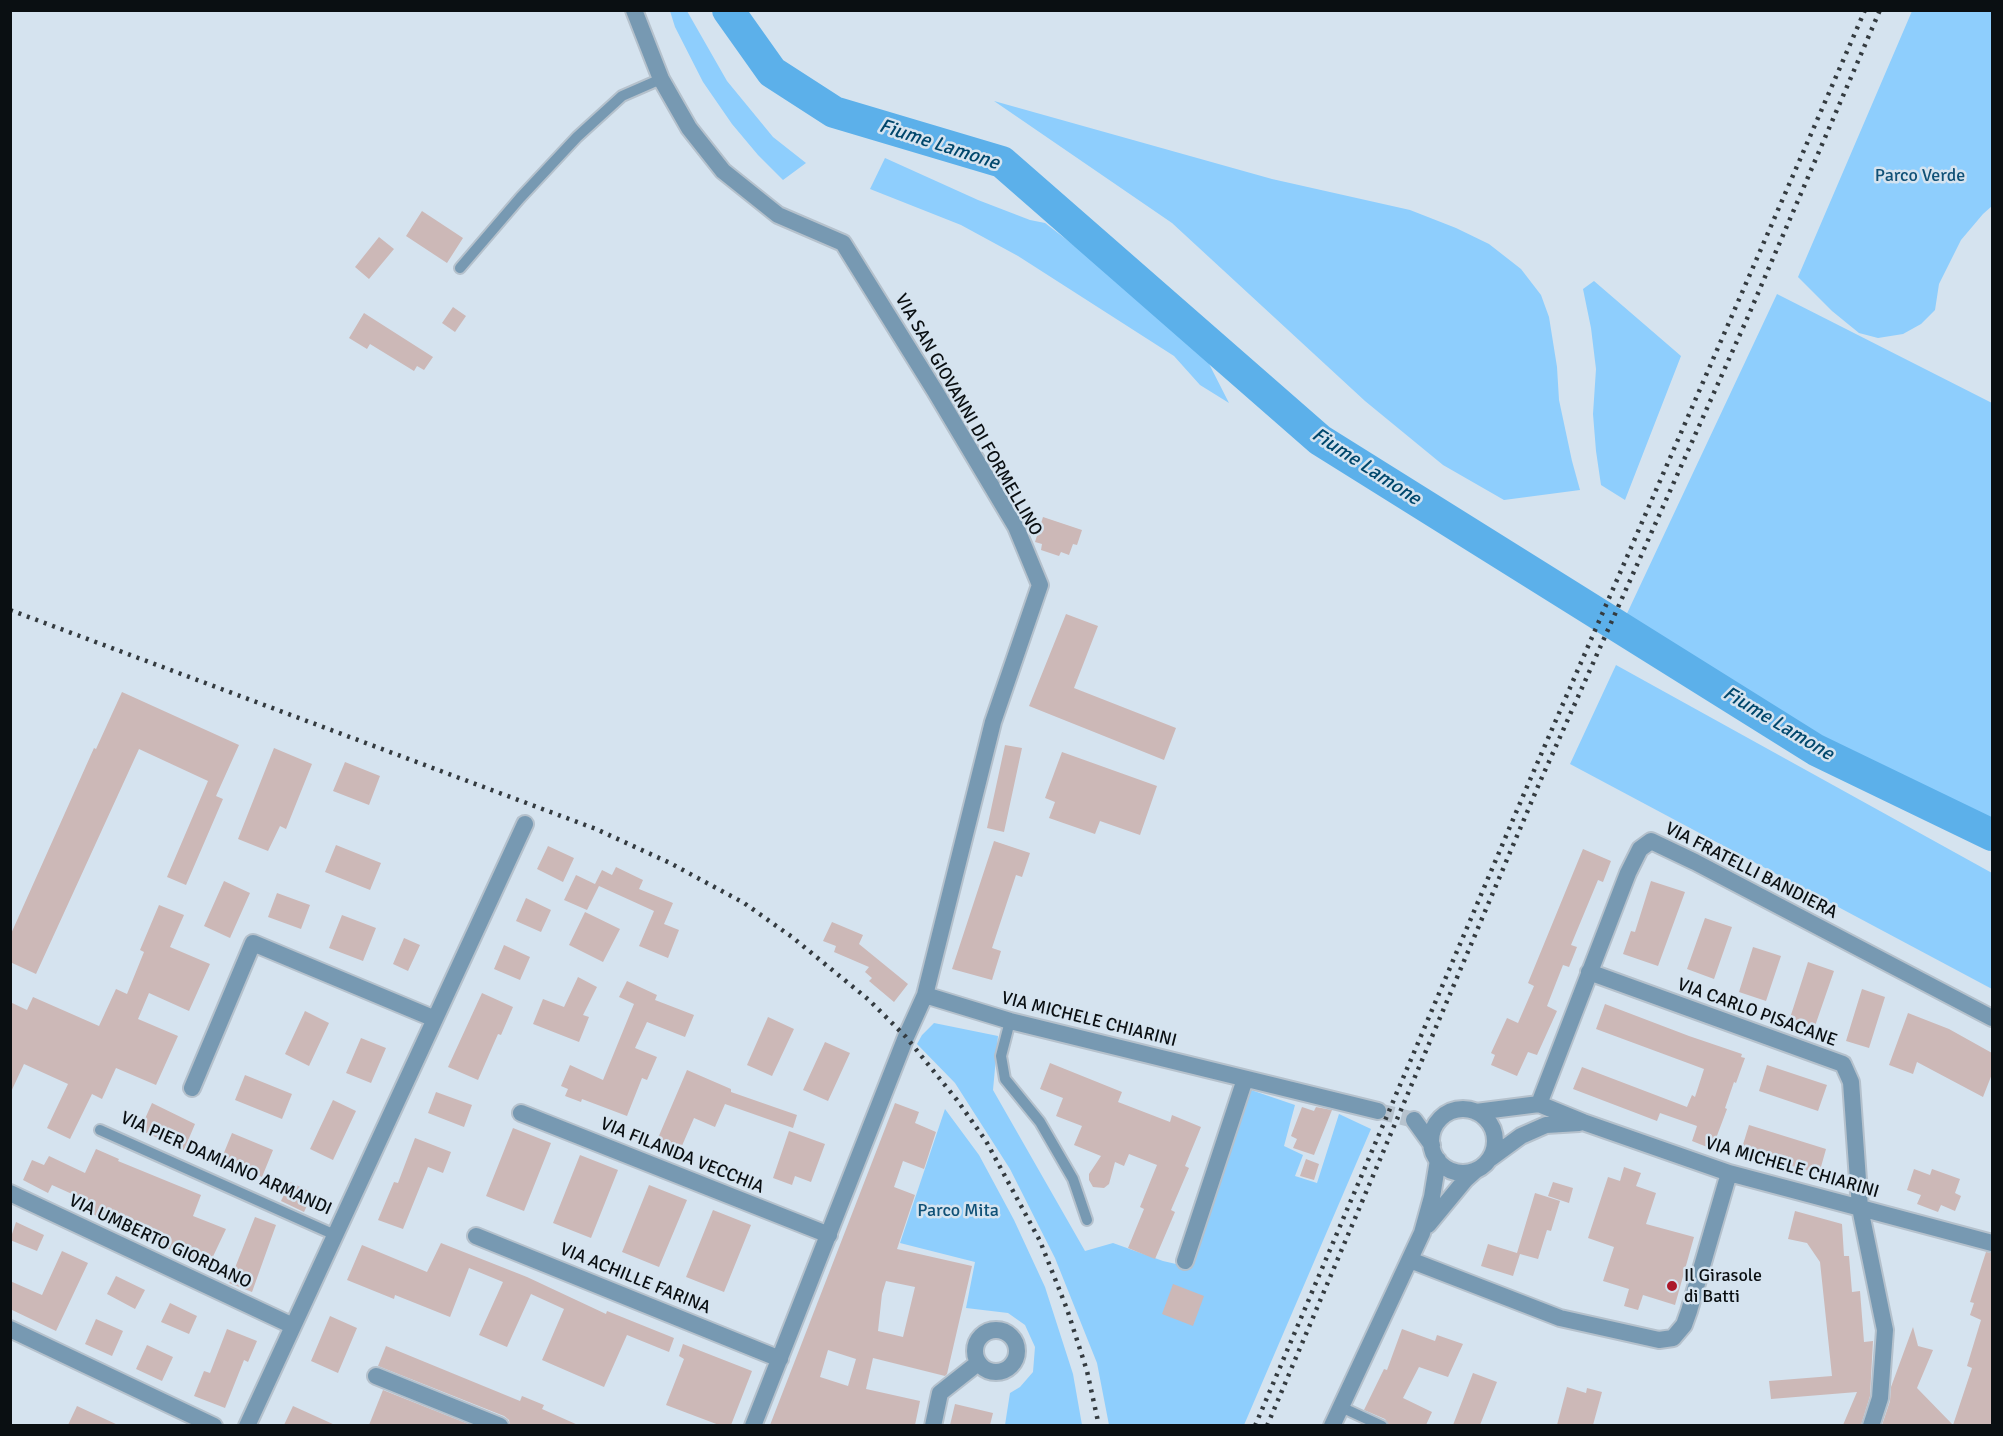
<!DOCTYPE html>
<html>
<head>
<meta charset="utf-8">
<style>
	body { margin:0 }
	#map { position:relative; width:2003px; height:1436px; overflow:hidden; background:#d5e3ef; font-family:Signika,sans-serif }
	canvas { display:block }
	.frame { position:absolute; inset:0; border:12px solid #0a0f12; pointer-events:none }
</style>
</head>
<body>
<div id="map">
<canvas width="2003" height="1436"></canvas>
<div class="frame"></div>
</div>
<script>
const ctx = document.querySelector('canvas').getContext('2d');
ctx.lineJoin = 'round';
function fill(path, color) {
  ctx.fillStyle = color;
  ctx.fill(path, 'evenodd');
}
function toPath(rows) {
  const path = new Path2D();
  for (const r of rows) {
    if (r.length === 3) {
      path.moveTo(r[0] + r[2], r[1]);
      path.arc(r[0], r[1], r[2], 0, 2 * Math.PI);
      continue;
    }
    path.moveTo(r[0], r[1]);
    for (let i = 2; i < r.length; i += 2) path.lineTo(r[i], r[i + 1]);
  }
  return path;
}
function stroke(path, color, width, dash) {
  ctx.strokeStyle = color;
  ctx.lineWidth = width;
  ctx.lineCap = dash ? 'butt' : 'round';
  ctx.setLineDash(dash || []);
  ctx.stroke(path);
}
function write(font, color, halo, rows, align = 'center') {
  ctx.font = font + ' Signika,sans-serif';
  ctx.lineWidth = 5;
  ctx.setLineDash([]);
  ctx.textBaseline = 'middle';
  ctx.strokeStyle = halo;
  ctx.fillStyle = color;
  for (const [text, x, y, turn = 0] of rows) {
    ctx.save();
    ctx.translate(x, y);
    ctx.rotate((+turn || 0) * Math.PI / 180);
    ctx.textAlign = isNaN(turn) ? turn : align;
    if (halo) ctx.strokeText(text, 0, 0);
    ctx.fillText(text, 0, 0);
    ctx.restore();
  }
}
const green = toPath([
	[670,11,687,11,727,81,773,137,806,163,783,180,758,155,732,124,703,82,675,27],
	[1912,11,1992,11,1992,206,1983,214,1961,240,1939,284,1935,310,1921,324,1903,334,1878,338,1859,333,1832,311,1798,277],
	[994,101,1272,179,1410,210,1456,228,1489,244,1521,269,1541,295,1549,317,1557,367,1559,400,1572,461,1580,490,1504,500,1443,465,1365,401,1172,223],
	[885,158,978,200,1030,220,1045,223,1124,284,1203,352,1229,403,1200,385,1174,356,1018,256,961,225,870,189],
	[1594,281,1681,356,1625,500,1601,485,1596,451,1593,414,1596,369,1591,328,1583,289],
	[1777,294,1992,403,1992,832,1819,744,1688,661,1623,622],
	[1616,665,1992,873,1992,989,1570,764],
	[934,1023,998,1036,993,1090,1085,1251,1113,1243,1163,1261,1189,1267,1251,1090,1295,1105,1284,1146,1303,1155,1295,1176,1317,1183,1339,1114,1371,1129,1244,1425,1109,1425,1097,1363,1055,1258,1010,1169,955,1083,917,1044,922,1035],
	[945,1109,979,1155,1014,1220,1045,1287,1073,1374,1082,1425,1005,1425,1010,1393,1020,1387,1033,1372,1035,1347,1025,1325,1008,1313,966,1308,975,1262,900,1243]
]);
const river = toPath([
	[728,10,772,72,834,112,1002,162,1320,440,1816,750,1992,835]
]);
const building = toPath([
	[422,211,463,238,447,263,406,236],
	[379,237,394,249,369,279,355,267],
	[453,307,466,316,455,332,442,323],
	[364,313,433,357,424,370,417,366,414,371,370,344,367,349,349,338],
	[1043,517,1082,530,1077,545,1073,544,1069,555,1061,552,1059,556,1041,550,1042,544,1035,542],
	[1066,614,1098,626,1074,688,1176,728,1164,760,1029,706],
	[122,692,239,745,216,796,223,799,186,885,167,877,208,781,139,749,36,974,10,962,10,936,94,748,96,749],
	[1005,745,1022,748,1004,832,987,828],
	[274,748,312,764,286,829,280,826,268,851,238,839],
	[1062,752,1157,786,1140,835,1100,821,1095,834,1049,818,1055,802,1045,798],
	[345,762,380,776,369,805,333,791],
	[994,841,1030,853,1022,877,1016,875,992,948,1001,951,992,980,952,969],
	[336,845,381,863,370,890,325,872],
	[548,846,574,858,563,882,537,869],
	[1583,849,1611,861,1603,882,1598,880,1571,945,1577,947,1569,967,1563,965,1547,1006,1557,1011,1537,1055,1528,1052,1517,1076,1491,1065,1495,1055,1491,1053,1507,1018,1518,1023,1534,986,1528,983],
	[616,867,643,880,639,889,673,903,664,924,679,930,668,958,639,946,654,911,599,886,587,910,564,900,576,875,597,885,595,884,602,870,612,875],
	[224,881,250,893,230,938,204,926],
	[1651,881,1685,892,1658,966,1623,954,1631,931,1635,932],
	[277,893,310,905,301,929,268,917],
	[526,898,551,910,541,932,516,921],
	[159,905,184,915,170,947,210,964,189,1011,149,993,138,1019,178,1036,156,1085,116,1068,102,1099,92,1094,70,1139,47,1128,68,1084,24,1064,10,1094,10,1002,27,1010,33,997,99,1026,116,989,127,994,144,952,140,950],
	[585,912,620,929,603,962,569,945],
	[342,915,376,928,363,961,329,948],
	[1705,918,1732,927,1714,979,1687,969],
	[832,922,863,935,859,944,908,984,894,1002,869,981,872,978,865,972,869,967,834,952,836,946,823,941],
	[404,938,420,945,408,971,393,964],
	[504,945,530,957,520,980,494,969],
	[1753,947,1781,956,1766,1001,1739,992],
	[1808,962,1834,971,1815,1026,1790,1018],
	[578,977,597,987,583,1015,589,1017,579,1042,533,1024,543,999,564,1007],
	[627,981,657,995,655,1000,694,1015,685,1037,647,1022,635,1048,657,1057,647,1080,642,1078,627,1116,582,1099,581,1102,565,1096,568,1089,561,1086,570,1065,603,1080,634,1004,619,997],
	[1862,989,1885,997,1869,1048,1846,1041],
	[482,993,513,1007,501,1035,498,1034,478,1080,448,1067],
	[1605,1004,1689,1036,1742,1054,1741,1057,1745,1058,1736,1083,1734,1082,1725,1108,1727,1109,1712,1149,1692,1141,1697,1126,1660,1113,1657,1121,1573,1089,1582,1067,1687,1107,1692,1095,1695,1097,1704,1069,1596,1029],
	[305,1011,329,1023,309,1066,285,1054],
	[1908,1013,1949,1029,1992,1053,1992,1074,1983,1097,1917,1062,1913,1074,1889,1065],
	[768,1017,794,1029,772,1076,747,1065],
	[361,1038,386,1048,371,1083,346,1073],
	[825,1042,850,1053,828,1101,803,1090],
	[1050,1063,1122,1092,1118,1102,1170,1122,1172,1115,1201,1127,1185,1166,1189,1168,1171,1210,1175,1212,1155,1259,1128,1248,1144,1209,1140,1207,1157,1165,1129,1154,1124,1166,1115,1162,1109,1184,1104,1188,1093,1187,1089,1180,1089,1174,1101,1156,1074,1145,1082,1126,1056,1116,1063,1098,1040,1089],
	[1767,1065,1827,1085,1818,1111,1759,1091],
	[687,1070,731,1089,731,1092,797,1115,793,1128,725,1104,715,1127,694,1118,681,1148,658,1138],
	[245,1075,292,1094,282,1119,235,1100],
	[436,1092,472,1105,464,1127,428,1113],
	[333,1100,356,1111,333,1160,310,1149],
	[152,1103,195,1124,184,1150,140,1130],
	[895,1103,919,1112,915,1123,936,1132,924,1169,903,1161,894,1187,915,1195,897,1249,972,1266,947,1374,945,1376,873,1358,866,1389,920,1401,915,1425,770,1425],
	[886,1281,915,1287,903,1337,878,1331,882,1294],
	[828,1350,856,1359,848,1386,820,1377],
	[1302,1107,1314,1111,1316,1107,1332,1110,1314,1155,1293,1148,1297,1139,1291,1136],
	[1749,1125,1826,1149,1819,1174,1741,1151],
	[513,1128,551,1143,524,1211,486,1196],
	[789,1131,825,1144,811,1182,795,1176,792,1185,773,1178],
	[232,1133,273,1150,262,1177,221,1160],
	[415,1138,451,1152,443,1173,428,1167,403,1229,378,1220,394,1182,398,1183],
	[96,1149,119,1159,118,1161,201,1195,193,1216,226,1229,208,1267,77,1207,81,1198,52,1185,48,1193,23,1180,32,1160,44,1165,49,1156,85,1173],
	[580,1155,618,1170,591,1238,553,1223],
	[1306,1159,1319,1164,1314,1180,1300,1176],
	[1624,1167,1641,1173,1636,1186,1656,1193,1646,1224,1694,1237,1675,1305,1643,1295,1638,1310,1624,1306,1629,1289,1603,1281,1614,1247,1588,1238,1608,1177,1620,1181],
	[1914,1169,1930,1175,1932,1169,1960,1179,1955,1193,1961,1196,1955,1211,1941,1205,1938,1212,1917,1204,1921,1195,1907,1190],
	[290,1182,313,1193,304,1212,281,1201],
	[1553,1182,1573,1188,1569,1203,1548,1196],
	[649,1185,687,1200,659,1267,622,1252],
	[1535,1193,1560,1201,1551,1231,1547,1230,1538,1259,1520,1254,1513,1276,1481,1266,1488,1244,1517,1253],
	[713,1210,751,1225,724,1292,686,1277],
	[1795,1211,1842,1224,1844,1256,1849,1256,1852,1292,1860,1291,1864,1342,1873,1341,1870,1396,1861,1425,1843,1425,1857,1392,1771,1399,1769,1381,1832,1376,1820,1262,1807,1243,1788,1239],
	[255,1217,276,1225,252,1292,229,1283],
	[16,1222,44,1235,37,1251,10,1240],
	[441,1243,527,1277,606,1314,607,1311,674,1338,669,1352,627,1335,604,1387,542,1360,564,1309,531,1294,507,1347,479,1335,503,1282,469,1268,450,1317,395,1295,394,1299,347,1280,362,1245,427,1272],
	[62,1251,88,1263,56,1331,10,1309,10,1281,42,1295],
	[1986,1252,1992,1253,1992,1425,1953,1425,1972,1368,1967,1366,1981,1320,1970,1315,1974,1303,1970,1302],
	[116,1276,145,1290,135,1309,107,1294],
	[1173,1284,1204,1296,1193,1326,1162,1314],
	[170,1303,197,1316,189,1334,161,1322],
	[330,1316,357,1328,338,1373,311,1361],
	[96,1319,123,1331,112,1356,85,1344],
	[1913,1327,1918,1346,1933,1350,1917,1388,1953,1425,1882,1425,1890,1401,1891,1387],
	[227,1329,257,1341,248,1362,244,1360,225,1408,194,1396,204,1371,210,1373],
	[1402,1329,1435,1341,1437,1335,1463,1344,1448,1377,1419,1367,1403,1398,1432,1412,1426,1425,1389,1425,1385,1419,1364,1410,1384,1369,1387,1370],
	[683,1344,752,1371,731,1425,719,1425,666,1405,684,1359,679,1356],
	[147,1345,173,1357,162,1381,136,1369],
	[386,1346,520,1401,522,1396,544,1405,542,1409,578,1425,510,1425,509,1420,504,1416,378,1366],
	[1473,1373,1497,1382,1480,1425,1453,1425],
	[1567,1387,1586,1393,1587,1388,1602,1392,1593,1425,1557,1425],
	[383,1390,471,1425,369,1425],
	[955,1404,993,1413,990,1425,950,1425],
	[77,1406,118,1425,68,1425],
	[293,1406,335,1425,284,1425]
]);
const minorTunnel = toPath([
	[1378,1111,1414,1120]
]);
const service = toPath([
	[460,268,520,198,577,137,622,96,661,79],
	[1010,1021,1001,1056,1005,1079,1040,1122,1073,1179,1087,1220],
	[100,1130,335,1235],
	[1341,1407,1382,1426]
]);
const minor = toPath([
	[634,10,661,79,689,128,723,171,778,215,843,243,935,391,1016,527,1040,585,993,722,925,995,906,1037,753,1426],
	[1589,972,1843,1064,1851,1082,1860,1208,1885,1330,1880,1398,1871,1426],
	[925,995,1010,1021,1378,1111],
	[192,1088,253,943,435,1019],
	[1539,1104,1628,873,1640,849,1651,841,1695,862,1992,1018],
	[1463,1141,32],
	[1476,1112,1539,1104,1583,1122,1729,1173,1992,1243],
	[521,1113,829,1235],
	[1414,1120,1432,1145],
	[1491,1158,1521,1136,1546,1125,1579,1123],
	[10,1193,293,1326],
	[1428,1225,1466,1179,1476,1170],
	[476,1236,780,1359],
	[1410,1260,1560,1318,1659,1340,1673,1338,1684,1325,1689,1311,1729,1173],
	[1185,1261,1245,1079],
	[10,1329,214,1426],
	[996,1351,21],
	[376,1376,500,1426],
	[247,1426,525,824],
	[933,1426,940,1393,978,1363],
	[1332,1426,1422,1233,1432,1197,1438,1160]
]);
const rail = toPath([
	[10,610,596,829,670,863,744,903,792,937,869,1000,906,1037,957,1100,986,1141,1040,1241,1067,1309,1087,1371,1099,1426],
	[1255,1426,1529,782,1865,10],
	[1267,1426,1539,784,1746,321,1880,10]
]);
const markers = [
	[1672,1286,6,"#ac1829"]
];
const parkNames = [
	["Parco Verde",1920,176],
	["Parco Mita",958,1211]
];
const streetNames = [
	["VIA SAN GIOVANNI DI FORMELLINO",968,415,60],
	["VIA FRATELLI BANDIERA",1751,871,27],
	["VIA CARLO PISACANE",1757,1013,20],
	["VIA MICHELE CHIARINI",1089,1020,14],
	["VIA FILANDA VECCHIA",682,1156,22],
	["VIA PIER DAMIANO ARMANDI",226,1164,24],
	["VIA MICHELE CHIARINI",1792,1168,16],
	["VIA UMBERTO GIORDANO",160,1242,25],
	["VIA ACHILLE FARINA",635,1279,22]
];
const poiNames = [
	["Il Girasole",1684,1276],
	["di Batti",1684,1297]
];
const waterNames = [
	["Fiume Lamone",939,145,18],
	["Fiume Lamone",1366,467,33],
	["Fiume Lamone",1778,724,31]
];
fill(green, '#8ecefd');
stroke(river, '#5cb0ea', 32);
fill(building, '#ccb8b7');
stroke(minorTunnel, '#b7c3ce', 16, [16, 8]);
stroke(service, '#b5c1cc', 14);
stroke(minor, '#b5c1cc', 20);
stroke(service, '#7799b2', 10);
stroke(minor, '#7799b2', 16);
stroke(rail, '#343b40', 4.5, [3, 6]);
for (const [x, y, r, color] of markers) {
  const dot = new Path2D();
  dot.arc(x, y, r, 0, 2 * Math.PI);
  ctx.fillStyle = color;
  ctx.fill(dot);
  stroke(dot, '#d5e3ef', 2);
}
write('18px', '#105177', '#d5e3ef', parkNames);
write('18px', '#0a0f12', '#d5e3ef', streetNames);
write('18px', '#0a0f12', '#d5e3ef', poiNames, 'left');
write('italic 20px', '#00476c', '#d5e3ef', waterNames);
</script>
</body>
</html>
